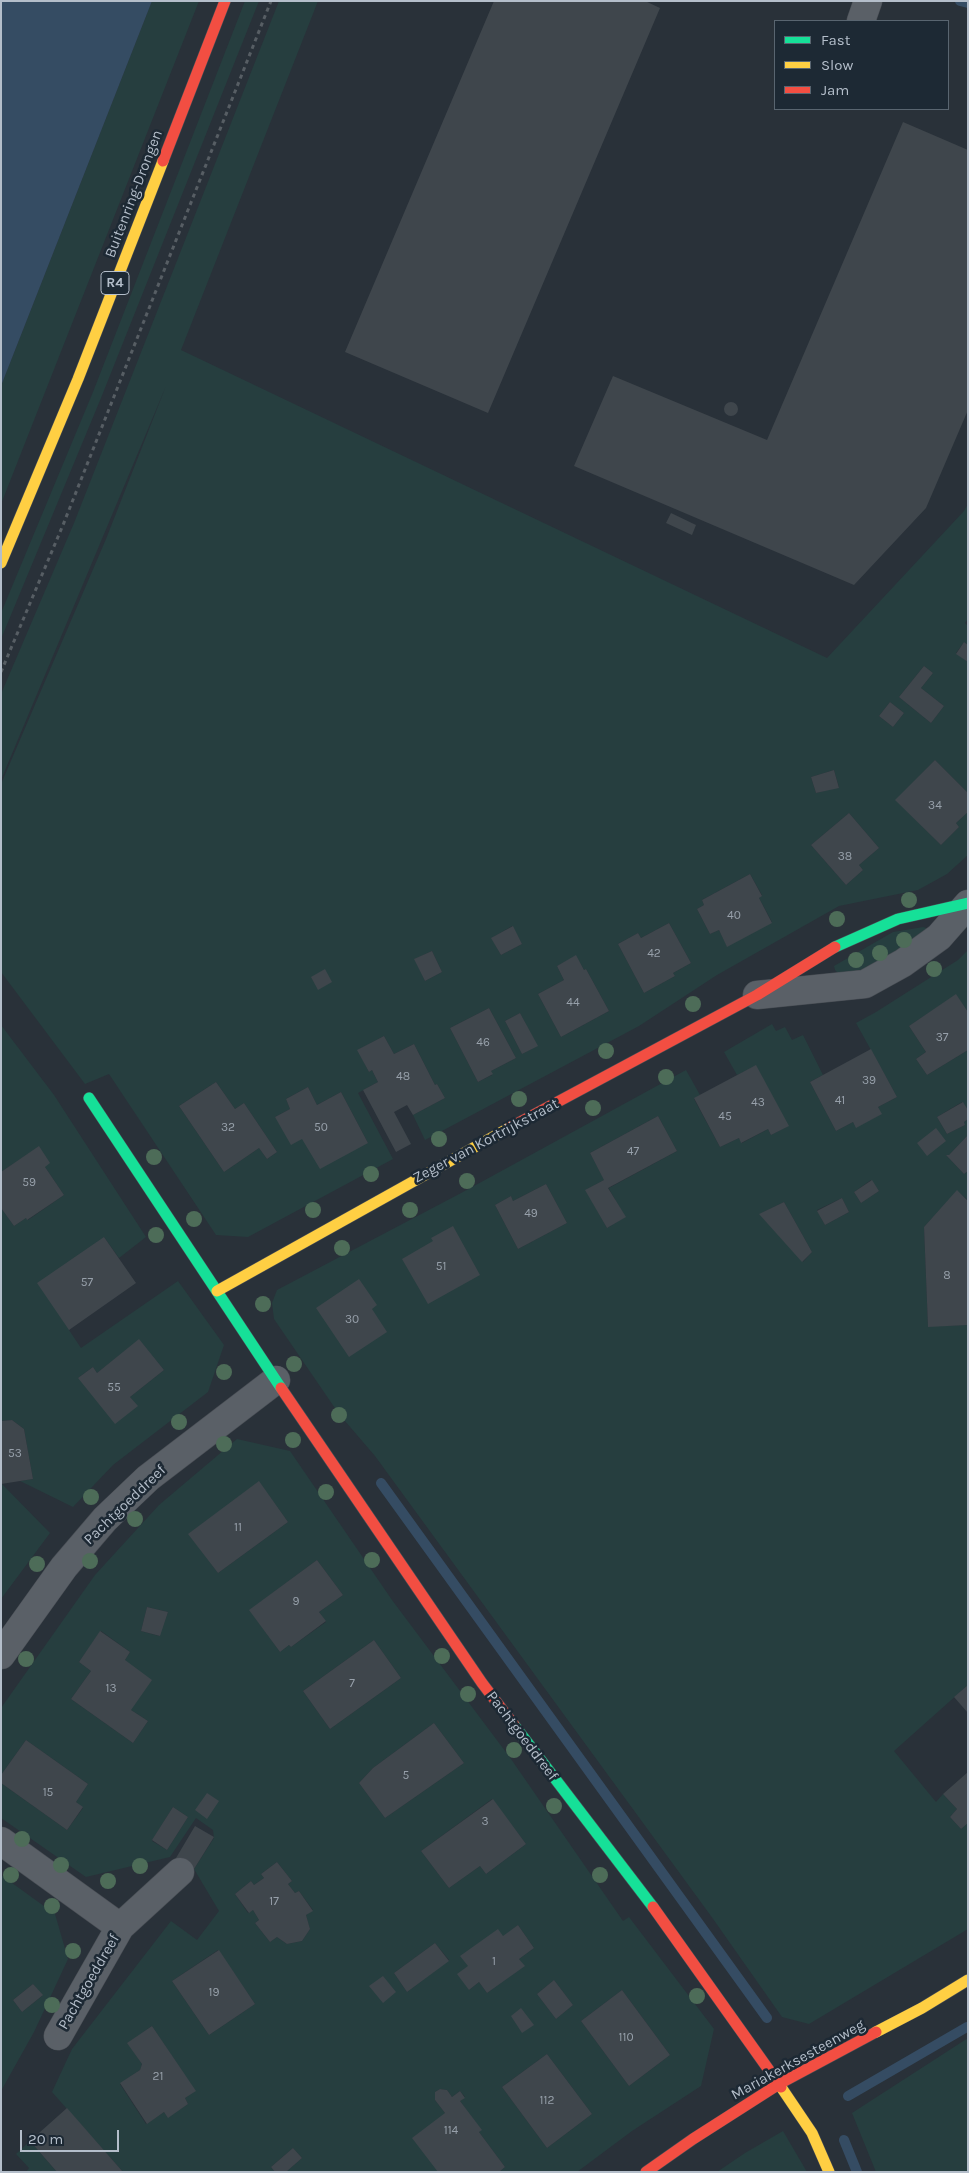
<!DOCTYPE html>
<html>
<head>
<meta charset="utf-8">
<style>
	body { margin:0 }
	#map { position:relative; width:969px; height:2173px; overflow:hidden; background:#293139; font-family:Karla,sans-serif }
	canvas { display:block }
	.frame { position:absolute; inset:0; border:2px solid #b4beca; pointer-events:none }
	.legend { position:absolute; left:774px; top:20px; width:175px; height:90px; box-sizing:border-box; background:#1d2934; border:1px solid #596570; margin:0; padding:6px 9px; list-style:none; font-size:15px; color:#b4beca }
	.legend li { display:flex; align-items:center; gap:10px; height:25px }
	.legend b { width:25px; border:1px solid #596570 }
	.scale { position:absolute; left:20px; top:2130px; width:99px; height:22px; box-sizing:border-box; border:2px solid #b4beca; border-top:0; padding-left:6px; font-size:15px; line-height:18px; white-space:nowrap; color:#b4beca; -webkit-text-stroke:4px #1d2934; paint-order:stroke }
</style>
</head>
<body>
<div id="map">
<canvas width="969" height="2173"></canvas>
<div class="frame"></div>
<ul class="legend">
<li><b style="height:6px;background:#16e098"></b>Fast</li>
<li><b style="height:6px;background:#ffcf43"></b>Slow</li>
<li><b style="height:6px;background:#f24e42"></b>Jam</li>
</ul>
<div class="scale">20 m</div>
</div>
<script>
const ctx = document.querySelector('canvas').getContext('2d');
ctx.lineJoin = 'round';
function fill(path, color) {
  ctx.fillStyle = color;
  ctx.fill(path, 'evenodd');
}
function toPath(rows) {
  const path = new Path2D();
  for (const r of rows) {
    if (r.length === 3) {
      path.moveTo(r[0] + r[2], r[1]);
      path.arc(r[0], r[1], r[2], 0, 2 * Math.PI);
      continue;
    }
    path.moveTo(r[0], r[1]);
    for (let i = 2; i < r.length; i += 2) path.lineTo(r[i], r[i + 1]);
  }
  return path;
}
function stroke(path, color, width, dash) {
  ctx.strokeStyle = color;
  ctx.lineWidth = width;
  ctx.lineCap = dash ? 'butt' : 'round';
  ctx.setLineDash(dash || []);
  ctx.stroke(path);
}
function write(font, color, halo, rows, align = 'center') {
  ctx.font = font + ' Karla,sans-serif';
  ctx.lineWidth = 5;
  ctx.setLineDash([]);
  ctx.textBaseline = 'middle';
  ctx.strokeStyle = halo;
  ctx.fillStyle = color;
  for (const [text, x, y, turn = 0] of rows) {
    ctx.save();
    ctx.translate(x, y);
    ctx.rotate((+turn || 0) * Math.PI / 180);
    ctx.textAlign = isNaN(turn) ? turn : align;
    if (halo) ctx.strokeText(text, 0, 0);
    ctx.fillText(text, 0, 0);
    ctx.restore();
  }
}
const green = toPath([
	[152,1,199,1,1,504,1,386],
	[245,1,259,1,101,398,1,639,1,613,93,392],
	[279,1,318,1,181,350,827,658,964,511,968,504,968,619,965,623,968,626,968,645,964,642,956,653,968,662,968,793,935,760,896,800,941,845,959,827,956,823,968,812,968,855,947,874,918,890,839,906,717,975,639,1026,425,1140,413,1115,445,1098,437,1084,435,1085,414,1044,394,1054,384,1036,358,1050,369,1072,372,1070,378,1082,358,1093,393,1159,248,1237,216,1235,109,1074,85,1084,1,972,1,784,106,539,166,386,1,780,1,694,74,523],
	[924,666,933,673,921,688,944,706,931,723,899,697],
	[890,702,904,713,893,727,879,716],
	[834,770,839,787,816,793,811,777],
	[849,813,879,848,859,865,863,870,846,885,811,845],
	[750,874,762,895,759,898,772,922,727,946,719,930,710,934,697,909,704,905,702,900],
	[669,923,691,963,673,973,675,976,644,993,618,944,638,933,641,938],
	[512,926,522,944,501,955,492,938],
	[432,951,442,972,425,981,415,959],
	[576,956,584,970,586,969,609,1011,561,1037,538,994,564,980,557,966],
	[489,1008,516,1058,491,1071,492,1075,478,1082,450,1028],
	[520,1013,537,1046,522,1054,505,1021],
	[216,1082,235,1109,244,1103,277,1152,267,1159,259,1148,224,1172,179,1106],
	[308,1087,317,1105,341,1092,368,1143,302,1139,275,1117,290,1109,286,1099],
	[923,927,926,928,927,933,871,969,843,973,838,973,835,970,834,966,893,932],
	[968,950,968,1012,956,995,909,1026,926,1052,916,1059,927,1075,968,1050,968,1110,962,1102,937,1117,947,1134,965,1125,964,1122,968,1119,968,1135,949,1155,946,1155,964,1174,968,1171,968,1200,957,1191,924,1227,928,1326,968,1325,968,1685,894,1751,936,1802,943,1794,957,1809,950,1817,961,1829,968,1823,968,1929,809,2024,782,2017,711,1916,375,1456,339,1414,274,1319,272,1303,277,1290,463,1192,686,1070,700,1095,694,1099,720,1147,739,1138,742,1143,768,1129,771,1135,788,1126,756,1066,737,1075,724,1052,772,1024,776,1031,785,1027,792,1040,803,1035,823,1075,810,1082,836,1131,853,1122,856,1127,881,1114,878,1107,897,1097,856,1023,876,1012,958,960],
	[658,1116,677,1151,609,1188,590,1153],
	[604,1180,625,1217,607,1228,586,1190],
	[871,1180,879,1191,861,1203,854,1192],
	[546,1184,567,1223,518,1249,495,1205,511,1196,513,1201],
	[842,1198,849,1212,825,1225,817,1210],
	[784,1202,812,1252,803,1262,760,1214],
	[1,1025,54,1095,146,1237,119,1258,104,1237,69,1330,81,1348,178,1281,224,1345,208,1392,113,1465,73,1507,20,1481,33,1479,24,1429,12,1420,1,1421,1,1208,14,1226,26,1218,28,1220,64,1195,45,1167,39,1147,1,1172],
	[139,1340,164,1370,130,1397,137,1406,78,1378,93,1367,97,1373],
	[237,1439,290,1451,392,1600,511,1759,623,1921,629,1917,714,2029,701,2086,632,2131,577,2172,499,2172,505,2167,479,2132,481,2130,460,2101,465,2097,460,2091,452,2097,447,2090,440,2089,435,2092,435,2100,445,2113,438,2172,286,2172,302,2158,293,2148,271,2167,275,2172,123,2172,52,2092,72,2049,171,1921,197,1940,219,1911,194,1869,214,1838,213,1830,196,1818,170,1857,86,1877,1,1818,1,1783,67,1830,83,1808,76,1802,88,1784,26,1740,1,1775,1,1708,95,1575,159,1505],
	[259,1482,288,1522,218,1573,189,1534],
	[317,1560,343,1595,319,1612,326,1622,291,1647,289,1645,280,1652,250,1610],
	[147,1607,168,1612,159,1636,141,1631],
	[101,1631,130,1652,125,1660,131,1710,148,1721,133,1743,71,1699,91,1671,79,1662],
	[374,1640,401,1678,330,1729,303,1691],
	[434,1723,464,1763,385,1818,359,1783,373,1768],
	[492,1799,526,1844,486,1874,480,1866,449,1888,421,1851],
	[173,1807,188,1817,167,1850,152,1841],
	[277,1862,292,1881,288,1884,295,1893,299,1891,313,1910,306,1915,310,1929,302,1941,287,1944,277,1937,270,1942,255,1923,259,1920,253,1910,248,1913,235,1894,251,1881,254,1885,264,1878,261,1874],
	[518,1925,534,1948,519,1959,524,1966,487,1993,479,1982,469,1990,468,1966],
	[435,1943,449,1960,407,1992,394,1973],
	[218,1950,255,2004,209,2035,172,1981],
	[554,1980,573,2005,556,2019,537,1994],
	[622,1990,670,2055,629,2086,581,2021],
	[152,2026,195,2091,185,2098,188,2104,168,2117,164,2112,146,2124,120,2084,140,2070,142,2064,128,2043],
	[547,2054,592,2114,547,2148,502,2087],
	[1,1483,50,1533,1,1599],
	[1,1875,55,1914,68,1959,34,2032,1,2091],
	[33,1984,42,1996,22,2012,13,2000],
	[968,2038,968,2172,876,2172,852,2113],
	[783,2131,807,2172,717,2172,745,2153],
	[30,2141,57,2172,26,2172,29,2168,16,2154]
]);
const water = toPath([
	[1,1,152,1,1,386]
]);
const stream = toPath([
	[960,1,968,3],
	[381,1483,767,2018],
	[848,2096,967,2027],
	[844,2140,857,2172]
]);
const building = toPath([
	[494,1,645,1,660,8,488,413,345,352],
	[903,122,968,150,968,410,926,508,854,585,574,466,613,376,767,440],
	[731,409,7],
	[671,513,696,525,692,535,666,523],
	[964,642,968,645,968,662,956,654],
	[924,666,933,673,921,688,944,706,931,723,899,697],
	[890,702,904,713,893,727,879,716],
	[935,760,968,793,968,812,956,823,959,827,941,845,895,800],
	[834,770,839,788,816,793,811,777],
	[849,813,879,848,859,865,863,870,846,885,811,845],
	[750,874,762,896,759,898,772,923,727,947,719,930,710,934,697,909,704,905,702,900],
	[669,923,691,963,673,973,675,976,644,993,618,944,638,933,641,938],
	[513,926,522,944,501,955,491,938],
	[432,951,442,972,425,981,414,959],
	[576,955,584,970,586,969,609,1011,561,1037,538,994,564,980,557,966],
	[325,969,332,982,318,990,311,977],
	[956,994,968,1012,968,1050,927,1075,916,1059,926,1052,909,1026],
	[489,1008,516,1058,491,1071,493,1074,478,1082,450,1028],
	[520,1013,538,1046,522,1054,505,1021],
	[384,1036,394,1054,414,1044,435,1085,437,1084,445,1098,413,1115,407,1105,394,1112,411,1144,396,1152,363,1090,378,1082,372,1070,369,1072,357,1050],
	[871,1049,897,1097,878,1107,882,1114,856,1128,853,1122,836,1131,810,1082],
	[756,1065,789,1126,771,1135,768,1129,741,1143,739,1138,720,1147,694,1098],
	[216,1082,235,1109,244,1103,277,1152,267,1159,259,1148,224,1172,179,1106],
	[308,1087,317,1105,341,1092,368,1143,320,1169,302,1139,291,1145,275,1117,290,1109,286,1099],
	[963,1102,968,1110,968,1119,964,1122,965,1125,947,1134,937,1117],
	[658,1116,677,1151,608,1188,626,1217,607,1228,585,1190,604,1180,590,1153],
	[936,1128,946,1141,927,1156,917,1143],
	[968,1135,968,1171,964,1174,946,1155,949,1155],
	[39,1146,50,1163,45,1167,64,1195,27,1220,26,1218,14,1226,1,1208,1,1172],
	[872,1180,879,1191,861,1203,854,1192],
	[546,1184,567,1223,518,1249,495,1205,511,1196,513,1201],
	[957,1190,968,1201,968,1325,928,1327,924,1227],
	[842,1198,849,1212,825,1225,817,1211],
	[784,1202,812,1252,802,1262,759,1214],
	[453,1226,480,1275,428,1304,402,1259,433,1241,431,1238],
	[104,1237,136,1283,69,1330,37,1283],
	[359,1279,377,1305,372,1309,387,1332,349,1357,316,1308],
	[139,1339,164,1370,130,1397,138,1406,115,1424,78,1378,93,1367,97,1373],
	[12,1420,24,1429,33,1479,1,1484,1,1421],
	[259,1481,288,1522,218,1573,188,1534],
	[317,1560,343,1595,319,1612,326,1621,291,1647,289,1645,280,1652,249,1610],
	[147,1607,168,1612,160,1636,141,1631],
	[100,1631,130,1652,125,1660,152,1680,131,1710,148,1721,133,1743,71,1699,91,1671,79,1662],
	[374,1640,401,1678,330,1729,303,1691],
	[968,1685,968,1713,954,1697],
	[434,1723,464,1763,385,1818,359,1783,373,1768],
	[26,1740,88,1784,76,1802,83,1807,67,1830,1,1783,1,1775],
	[968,1772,968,1823,961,1829,950,1817,957,1809,943,1794],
	[207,1793,219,1801,207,1819,195,1810],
	[493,1799,526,1844,486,1874,480,1866,449,1888,421,1851],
	[173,1807,188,1817,167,1850,152,1840],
	[195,1826,214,1837,194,1869,176,1858],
	[277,1862,292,1881,288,1884,295,1893,299,1891,313,1911,306,1915,310,1929,302,1941,287,1944,277,1937,270,1942,255,1923,259,1920,253,1910,249,1913,235,1894,251,1881,254,1885,264,1878,261,1874],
	[518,1925,534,1948,519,1959,525,1966,487,1993,479,1982,469,1990,457,1974,468,1966,460,1956,498,1929,503,1936],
	[435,1943,449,1961,407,1992,394,1973],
	[219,1950,255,2004,209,2035,172,1981],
	[383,1976,396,1992,383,2003,369,1986],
	[554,1980,573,2005,556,2019,537,1994],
	[33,1984,43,1995,22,2012,13,2000],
	[622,1990,670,2055,629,2086,581,2021],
	[521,2008,534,2025,522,2033,511,2016],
	[152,2026,196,2091,185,2098,188,2104,168,2118,164,2112,147,2124,120,2083,140,2070,142,2064,127,2043],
	[547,2054,592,2114,547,2148,502,2087],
	[440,2089,447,2090,452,2097,460,2091,465,2098,460,2101,482,2130,479,2132,505,2167,499,2172,438,2172,412,2138,445,2113,435,2100,435,2092],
	[67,2108,123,2172,57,2172,30,2141],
	[293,2148,302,2158,286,2172,275,2172,271,2167]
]);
const path = toPath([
	[1,672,63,525,271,1]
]);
const street = toPath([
	[861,21,868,1],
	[757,995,865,984,903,963,939,937,968,904],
	[1,1655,64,1567,105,1519,148,1478,276,1380],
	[1,1841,120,1927,58,2036],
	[120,1927,180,1872]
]);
const fast = toPath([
	[835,947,898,919,968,903],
	[89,1098,281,1388],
	[514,1725,653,1907]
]);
const slow = toPath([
	[1,563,78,379,163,161],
	[217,1291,509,1128],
	[876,2032,922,2008,968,1980],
	[781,2087,812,2133,829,2172]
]);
const jam = toPath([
	[163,161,225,1],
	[509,1128,757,995,835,947],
	[281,1388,482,1683,514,1725],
	[653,1907,781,2087],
	[646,2172,693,2139,779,2084,876,2032]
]);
const trees = [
	[909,900],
	[837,919],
	[904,940],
	[880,953],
	[856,960],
	[934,969],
	[693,1004],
	[606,1051],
	[666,1077],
	[519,1099],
	[593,1108],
	[439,1139],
	[154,1157],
	[371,1174],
	[467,1181],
	[313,1210],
	[410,1210],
	[194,1219],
	[156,1235],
	[342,1248],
	[263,1304],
	[294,1364],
	[224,1372],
	[339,1415],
	[179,1422],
	[293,1440],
	[224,1444],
	[326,1492],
	[91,1497],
	[135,1519],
	[372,1560],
	[90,1561],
	[37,1564],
	[442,1656],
	[26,1659],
	[468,1694],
	[514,1750],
	[554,1806],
	[22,1839],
	[61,1865],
	[140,1866],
	[11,1875],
	[600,1875],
	[108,1881],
	[52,1906],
	[73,1951],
	[697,1996],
	[52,2005]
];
const numberNames = [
	["34",935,806],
	["38",845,857],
	["40",734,916],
	["42",654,954],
	["44",573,1003],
	["37",942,1038],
	["46",483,1043],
	["48",403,1077],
	["39",869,1081],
	["41",840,1101],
	["43",758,1103],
	["45",725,1117],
	["32",228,1128],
	["50",321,1128],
	["47",633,1152],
	["59",29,1183],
	["49",531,1214],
	["51",441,1267],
	["8",947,1276],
	["57",87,1283],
	["30",352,1320],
	["55",114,1388],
	["53",15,1454],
	["11",238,1528],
	["9",296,1602],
	["7",352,1684],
	["13",111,1689],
	["5",406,1776],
	["15",48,1793],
	["3",485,1822],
	["17",274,1902],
	["1",494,1962],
	["19",214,1993],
	["110",626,2038],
	["21",158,2077],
	["112",547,2101],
	["114",451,2131]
];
const shields = [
	[115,283,28]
];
const shieldNames = [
	["R4",115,283]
];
const streetNames = [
	["Buitenring-Drongen",134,194,-69],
	["Zeger van Kortrijkstraat",486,1141,-28],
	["Pachtgoeddreef",125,1505,-44],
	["Pachtgoeddreef",522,1736,53],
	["Pachtgoeddreef",89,1982,-60],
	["Mariakerksesteenweg",798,2060,-29]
];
fill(green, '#263e3f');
fill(water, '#354c63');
stroke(stream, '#354c63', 10);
fill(building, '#3f464c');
stroke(street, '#484d54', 29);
stroke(fast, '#484d54', 12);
stroke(slow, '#484d54', 12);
stroke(jam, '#484d54', 12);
stroke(path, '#575e64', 3, [4, 4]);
stroke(street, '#5a6067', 28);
stroke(fast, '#16e098', 11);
stroke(slow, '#ffcf43', 11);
stroke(jam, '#f24e42', 11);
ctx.fillStyle = '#4d6c58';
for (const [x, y] of trees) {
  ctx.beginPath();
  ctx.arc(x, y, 8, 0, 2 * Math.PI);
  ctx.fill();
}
write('12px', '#97a0aa', null, numberNames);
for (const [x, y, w] of shields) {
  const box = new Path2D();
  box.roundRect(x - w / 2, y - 11.5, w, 23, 4);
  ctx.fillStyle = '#1d2934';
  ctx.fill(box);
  stroke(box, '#b4beca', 1);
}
write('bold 14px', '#b4beca', null, shieldNames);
write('15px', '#b4beca', '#1d2934', streetNames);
</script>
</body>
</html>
